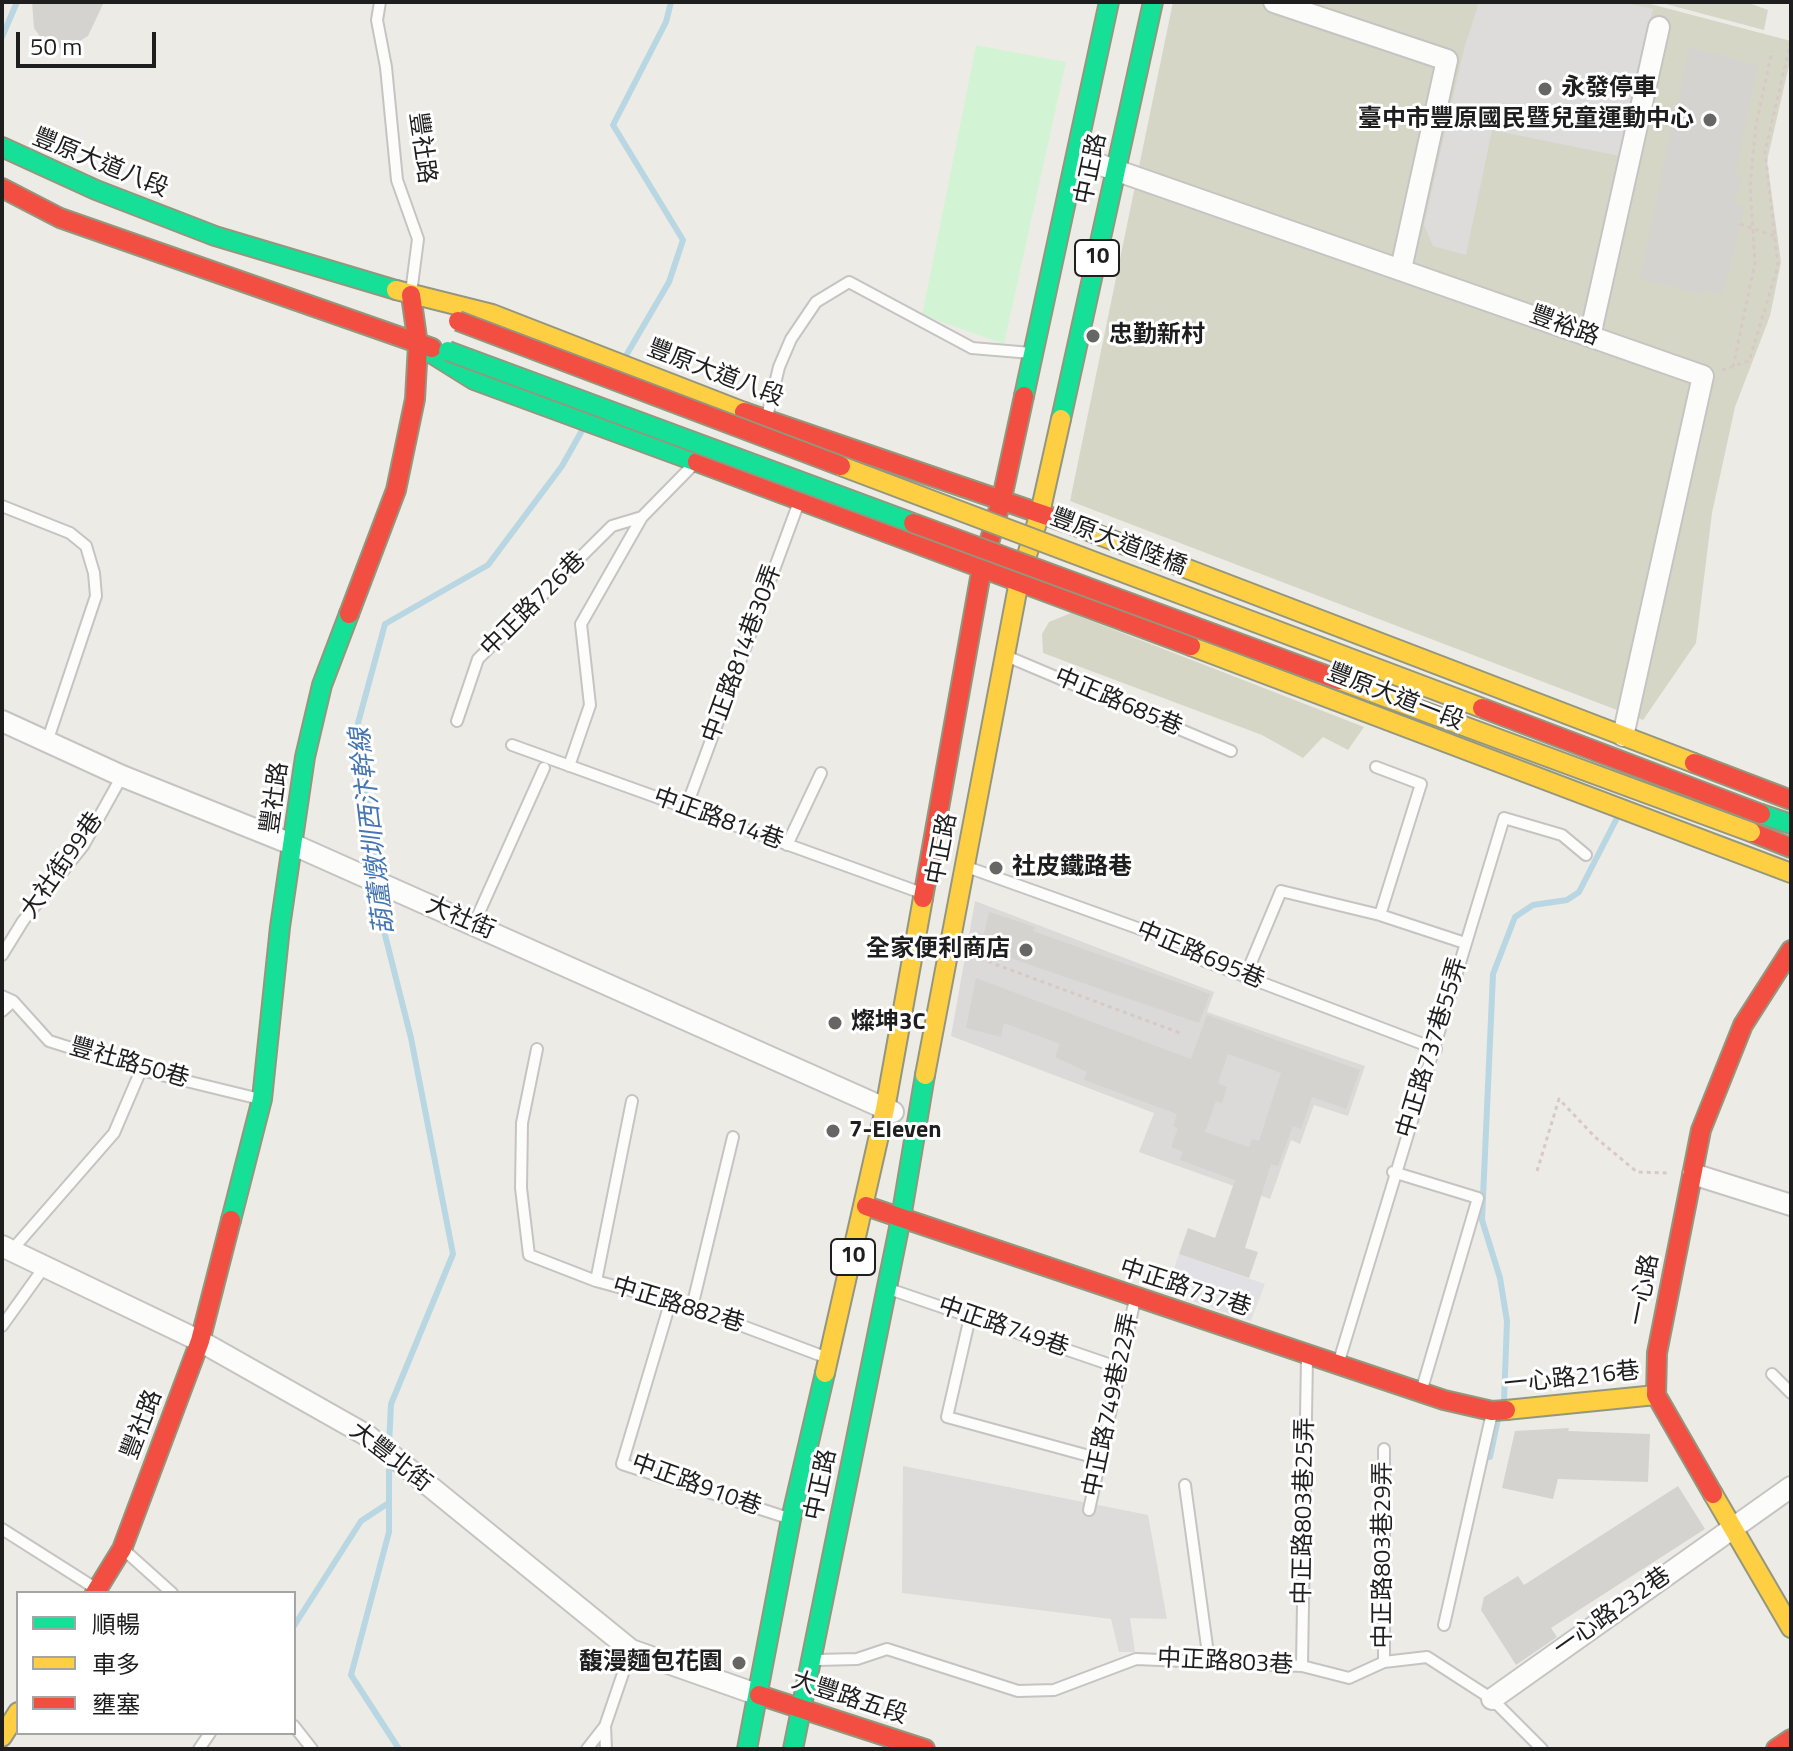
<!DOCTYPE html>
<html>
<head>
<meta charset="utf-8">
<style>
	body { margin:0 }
	#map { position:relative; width:1793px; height:1751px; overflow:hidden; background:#edebe6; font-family:"Titillium Web","Noto Sans TC",sans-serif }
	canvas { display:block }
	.frame { position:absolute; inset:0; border:4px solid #1e1e1e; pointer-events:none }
	.legend { position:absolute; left:16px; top:1591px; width:280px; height:144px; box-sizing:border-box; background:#fff; border:2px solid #a5a5a5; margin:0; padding:10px 14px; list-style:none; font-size:24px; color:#1e1e1e }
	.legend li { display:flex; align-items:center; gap:16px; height:40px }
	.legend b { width:40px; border:2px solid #a5a5a5 }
	.scale { position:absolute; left:16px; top:32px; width:140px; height:36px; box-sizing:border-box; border:4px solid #1e1e1e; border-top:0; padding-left:10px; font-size:24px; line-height:28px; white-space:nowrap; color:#1e1e1e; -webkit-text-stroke:6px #fff; paint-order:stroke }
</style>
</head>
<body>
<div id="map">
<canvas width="1793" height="1751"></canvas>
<div class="frame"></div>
<ul class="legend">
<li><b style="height:10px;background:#16e098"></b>順暢</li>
<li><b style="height:10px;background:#ffcf43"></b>車多</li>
<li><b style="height:10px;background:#f24e42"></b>壅塞</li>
</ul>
<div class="scale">50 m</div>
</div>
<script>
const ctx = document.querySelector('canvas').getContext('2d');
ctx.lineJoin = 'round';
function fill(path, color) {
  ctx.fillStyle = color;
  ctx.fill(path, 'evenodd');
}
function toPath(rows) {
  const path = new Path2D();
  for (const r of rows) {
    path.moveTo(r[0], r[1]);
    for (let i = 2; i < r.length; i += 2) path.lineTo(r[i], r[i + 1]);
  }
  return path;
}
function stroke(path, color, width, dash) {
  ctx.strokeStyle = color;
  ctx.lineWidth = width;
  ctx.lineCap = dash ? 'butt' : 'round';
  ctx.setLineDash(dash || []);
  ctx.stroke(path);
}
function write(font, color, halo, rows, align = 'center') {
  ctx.font = font + ' "Titillium Web","Noto Sans TC",sans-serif';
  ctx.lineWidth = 6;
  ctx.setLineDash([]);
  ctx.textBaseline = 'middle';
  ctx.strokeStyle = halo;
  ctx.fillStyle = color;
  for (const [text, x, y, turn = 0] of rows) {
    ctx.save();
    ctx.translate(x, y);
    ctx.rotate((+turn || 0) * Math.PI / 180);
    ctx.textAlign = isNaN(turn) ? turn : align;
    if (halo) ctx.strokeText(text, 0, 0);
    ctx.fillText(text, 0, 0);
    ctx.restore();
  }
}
const residential = toPath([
	[975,901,1214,992,1207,1012,1365,1066,1348,1116,1314,1105,1300,1144,1291,1140,1270,1199,1139,1152,1154,1113,951,1036]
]);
const construction = toPath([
	[1173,2,1643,2,1791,41,1791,57,1767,161,1781,262,1770,316,1735,407,1712,513,1696,643,1643,720,1070,501],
	[1658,2,1746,2,1768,10,1764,30],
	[1071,613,1364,727,1348,750,1323,737,1303,758,1262,735,1043,653,1042,634,1049,622]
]);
const park = toPath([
	[976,45,1066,62,1004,344,922,315]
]);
const parking = toPath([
	[1479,2,1621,2,1653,9,1620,156,1492,130,1466,255,1433,246,1424,225,1464,49],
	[903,1466,1148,1515,1167,1619,1130,1618,1135,1652,1119,1652,1111,1619,902,1593]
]);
const plaza = toPath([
	[1179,1254,1265,1284,1251,1321,1166,1292]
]);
const stream = toPath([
	[2,37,17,2],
	[624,359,669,282,683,240,613,125,666,22,671,2],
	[377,877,358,723,385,624,488,565,562,466,584,427],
	[378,888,383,927,411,1038,453,1254,391,1404,389,1445],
	[1504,1401,1507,1321,1500,1278,1482,1220,1493,974,1515,917,1533,905,1567,900,1579,892,1616,820],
	[1490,1457,1498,1419],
	[389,1460,389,1532,351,1675,399,1749],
	[294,1626,361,1521,387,1504]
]);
const building = toPath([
	[32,2,104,2,88,36,65,50,45,44,34,28],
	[1689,47,1758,65,1735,174,1742,175,1735,203,1745,206,1724,295,1706,290,1704,295,1640,279],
	[989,912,1035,927,1033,931,1210,994,1199,1023,981,948],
	[976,978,1191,1059,1207,1015,1360,1070,1346,1109,1312,1097,1301,1129,1293,1126,1278,1166,1271,1164,1245,1248,1258,1252,1249,1278,1179,1254,1188,1228,1215,1238,1235,1180,1180,1160,1183,1152,1171,1147,1178,1128,1173,1126,1177,1114,1084,1080,1087,1072,1055,1057,1060,1044,1004,1023,1001,1037,966,1028],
	[1228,1054,1281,1073,1259,1141,1252,1139,1249,1147,1205,1132,1216,1101,1222,1103,1227,1087,1218,1083],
	[1569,1428,1568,1431,1650,1434,1648,1482,1558,1479,1553,1499,1502,1488,1515,1431],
	[1678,1486,1705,1529,1551,1628,1557,1637,1516,1665,1481,1610,1484,1597,1518,1576,1524,1585]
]);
const path = toPath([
	[1740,224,1774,236],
	[1733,367,1755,263,1750,185,1756,125,1772,51],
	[1722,370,1749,361,1778,266,1765,152,1790,44],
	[973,956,1183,1034],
	[1537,1171,1559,1099,1595,1137,1637,1172,1669,1173]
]);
const lane = toPath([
	[380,2,377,20,386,67,397,180,418,239,411,293],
	[766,421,779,367,791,339,816,302,849,282,972,348,1031,353],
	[2,506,70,533,86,546,94,573,96,596,47,742],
	[1011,658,1231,751],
	[457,721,478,659,612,526,642,517],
	[512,745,919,892],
	[569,766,590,705,581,624,642,517,693,465],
	[1376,767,1421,784,1380,915],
	[686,808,799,502],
	[787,845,821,773],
	[967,867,1196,949,1194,957,1436,1049],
	[474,924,544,768],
	[2,955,23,921,83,846,122,776],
	[1245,977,1281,891,1380,915,1465,943],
	[2,996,13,1001,49,1041,141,1070,260,1099],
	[2,1011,13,1001],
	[537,1049,522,1123,521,1188,529,1255,596,1281,692,1307,825,1357],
	[1393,1172,1478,1198,1421,1392],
	[12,1250,114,1133,141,1070],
	[596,1281,632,1101],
	[892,1290,1120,1368],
	[671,1300,622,1464,785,1517],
	[692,1307,733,1137],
	[970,1317,947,1417,1100,1459],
	[2,1326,45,1266],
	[1339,1361,1504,818,1562,835,1586,855],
	[1772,1374,1791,1393],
	[1185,1485,1209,1661],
	[1089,1510,1135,1299],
	[2,1529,95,1588],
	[123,1549,172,1593],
	[1444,1625,1492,1413],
	[817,1660,857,1659,887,1649,1018,1691,1054,1690,1136,1659,1302,1666,1349,1678,1384,1662,1427,1657,1492,1699,1542,1749],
	[1384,1662,1384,1449],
	[1302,1666,1307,1356],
	[294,1726,312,1749],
	[605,1726,606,1749],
	[199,1749,210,1733],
	[587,1749,605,1726,631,1650]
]);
const street = toPath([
	[1274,2,1447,60,1401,269],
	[1078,157,1703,376,1623,736],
	[1590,336,1659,27],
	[2,721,122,776,294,845,893,1112],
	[1693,1174,1791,1205],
	[2,1246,200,1341,368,1436,631,1650,759,1695],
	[1492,1699,1791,1487]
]);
const fast = toPath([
	[2,147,96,190,215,236,396,290],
	[418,345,474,380,697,462],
	[1024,396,1109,2],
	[1061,419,1153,2],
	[1761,814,1791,824],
	[231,1220,262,1099,280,927,305,757,322,685,349,614],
	[747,1749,791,1519,825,1373],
	[793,1749,901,1218,925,1075]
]);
const slow = toPath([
	[396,290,492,314,744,412],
	[1065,522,1694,763],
	[1191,646,1791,873],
	[925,1075,1019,581,1040,513,1061,419],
	[825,1373,885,1109,923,898],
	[1506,1410,1656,1395],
	[1713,1494,1791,1628],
	[2,1737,18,1712]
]);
const jam = toPath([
	[2,188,60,218,432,348],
	[744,412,1065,522],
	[697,462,1191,646],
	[349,614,396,490,415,399,418,345,411,295],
	[1694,763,1791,800],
	[1751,832,1791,848],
	[923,898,982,567,1002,498,1024,396],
	[866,1206,1444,1400,1492,1411,1506,1410],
	[1713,1494,1656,1395,1657,1353,1701,1130,1743,1025,1791,950],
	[95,1593,122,1549,200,1341,231,1220],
	[759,1695,925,1749],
	[1776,1749,1791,1739]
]);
const fastBridge = toPath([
	[448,351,913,523]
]);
const slowBridge = toPath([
	[841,466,1482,708],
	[1339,680,1751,832]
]);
const jamBridge = toPath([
	[458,321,841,466],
	[913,523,1339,680],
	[1482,708,1761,814]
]);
const markers = [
	[1545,89,8,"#666664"],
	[1710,120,8,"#666664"],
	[1093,336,8,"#666664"],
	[996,868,8,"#666664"],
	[1026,950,8,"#666664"],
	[835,1023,8,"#666664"],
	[833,1131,8,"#666664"],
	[739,1663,8,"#666664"]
];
const shields = [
	[1097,258,44],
	[853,1257,44]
];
const shieldNames = [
	["10",1097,258],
	["10",853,1257]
];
const poiNames = [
	["永發停車",1561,89],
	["臺中市豐原國民暨兒童運動中心",1694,120,"right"],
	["忠勤新村",1109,336],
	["社皮鐵路巷",1012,868],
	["全家便利商店",1010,950,"right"],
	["燦坤3C",851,1023],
	["7-Eleven",849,1131],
	["馥漫麵包花園",723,1663,"right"]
];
const streetNames = [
	["豐社路",421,148,82],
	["豐原大道八段",100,164,22],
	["中正路",1092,169,-78],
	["豐裕路",1564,327,20],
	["豐原大道八段",715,374,21],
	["豐原大道陸橋",1118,543,21],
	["中正路726巷",534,605,-45],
	["中正路814巷30弄",743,654,-70],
	["豐原大道一段",1395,698,21],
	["中正路685巷",1118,703,23],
	["豐社路",276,798,-82],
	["中正路814巷",718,820,20],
	["中正路",943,849,-79],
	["大社街99巷",63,866,-55],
	["大社街",460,919,23],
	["中正路695巷",1200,956,23],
	["中正路737巷55弄",1433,1048,-73],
	["豐社路50巷",129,1064,16],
	["中正路737巷",1185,1289,18],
	["一心路",1645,1290,-79],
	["中正路882巷",678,1306,17],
	["中正路749巷",1003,1328,19],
	["一心路216巷",1572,1379,-6],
	["中正路749巷22弄",1112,1405,-78],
	["豐社路",143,1425,-69],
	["大豐北街",390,1458,38],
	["中正路",822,1485,-78],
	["中正路910巷",696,1486,20],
	["中正路803巷25弄",1305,1511,-89],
	["中正路803巷29弄",1384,1555,-90],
	["一心路232巷",1613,1613,-35],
	["中正路803巷",1225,1663,3],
	["大豐路五段",849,1699,18]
];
const waterNames = [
	["葫蘆燉圳西汴幹線",374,831,-97]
];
fill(residential, '#dcdad8');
fill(construction, '#d6d6c7');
fill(park, '#d3f4d4');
fill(parking, '#dddcda');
fill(plaza, '#e1e1e5');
stroke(stream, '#b8d7e2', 6);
fill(building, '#d5d3cf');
stroke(lane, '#c5c4c2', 14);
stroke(street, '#c5c4c2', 24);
stroke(fast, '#94977e', 22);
stroke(slow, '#94977e', 22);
stroke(jam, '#94977e', 22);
stroke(path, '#d7c9c5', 3, [4, 4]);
stroke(lane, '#fcfcfb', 10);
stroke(street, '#fcfcfb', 20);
stroke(fast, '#16e098', 18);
stroke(slow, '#ffcf43', 18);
stroke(jam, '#f24e42', 18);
stroke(fastBridge, '#94977e', 22, []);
stroke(slowBridge, '#94977e', 22, []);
stroke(jamBridge, '#94977e', 22, []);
stroke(fastBridge, '#16e098', 18);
stroke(slowBridge, '#ffcf43', 18);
stroke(jamBridge, '#f24e42', 18);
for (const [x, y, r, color] of markers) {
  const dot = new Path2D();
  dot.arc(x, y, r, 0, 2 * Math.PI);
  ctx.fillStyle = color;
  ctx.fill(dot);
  stroke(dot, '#fff', 3);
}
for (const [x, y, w] of shields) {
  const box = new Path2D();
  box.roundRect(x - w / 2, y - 18, w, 36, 6);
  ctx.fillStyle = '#fff';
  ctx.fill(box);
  stroke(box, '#1e1e1e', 2);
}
write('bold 22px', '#1e1e1e', null, shieldNames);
write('bold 24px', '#1e1e1e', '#fff', poiNames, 'left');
write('24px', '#1e1e1e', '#fff', streetNames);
write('italic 26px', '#4576b3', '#fff', waterNames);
</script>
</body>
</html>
